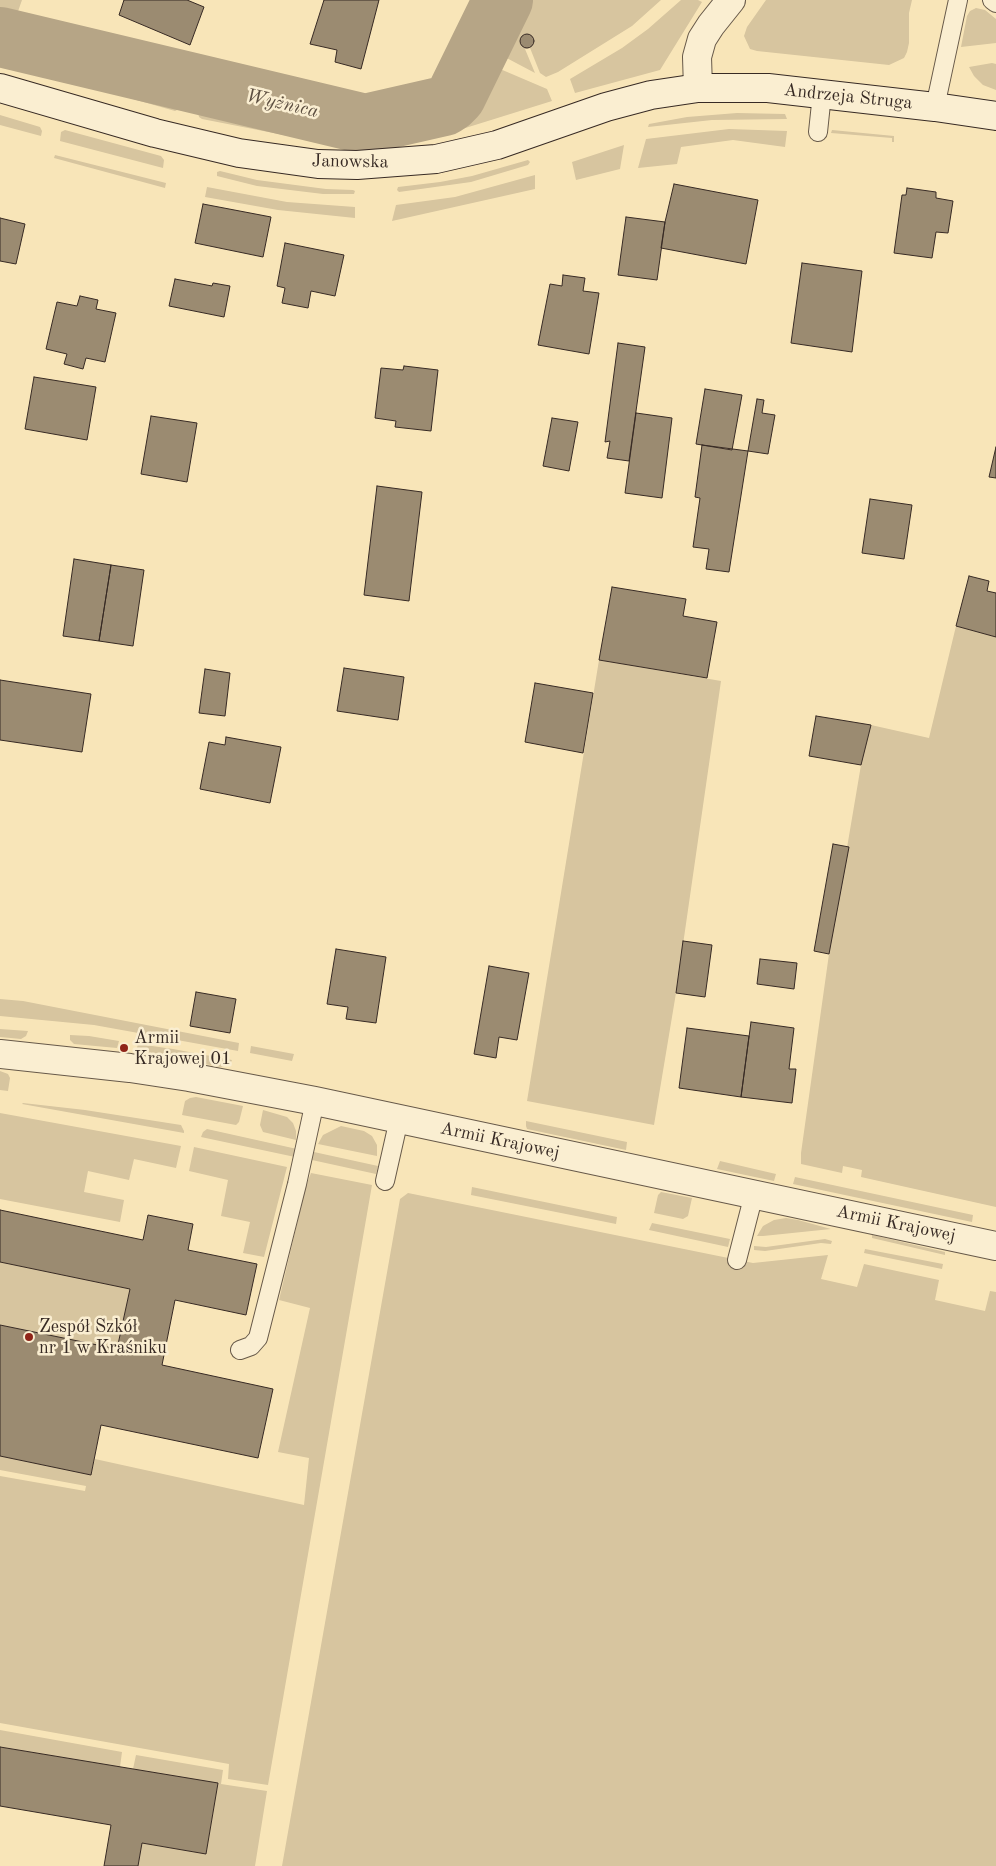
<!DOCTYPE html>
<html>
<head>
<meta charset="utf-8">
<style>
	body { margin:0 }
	canvas { display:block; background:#f8e5b8 }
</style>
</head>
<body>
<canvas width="996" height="1866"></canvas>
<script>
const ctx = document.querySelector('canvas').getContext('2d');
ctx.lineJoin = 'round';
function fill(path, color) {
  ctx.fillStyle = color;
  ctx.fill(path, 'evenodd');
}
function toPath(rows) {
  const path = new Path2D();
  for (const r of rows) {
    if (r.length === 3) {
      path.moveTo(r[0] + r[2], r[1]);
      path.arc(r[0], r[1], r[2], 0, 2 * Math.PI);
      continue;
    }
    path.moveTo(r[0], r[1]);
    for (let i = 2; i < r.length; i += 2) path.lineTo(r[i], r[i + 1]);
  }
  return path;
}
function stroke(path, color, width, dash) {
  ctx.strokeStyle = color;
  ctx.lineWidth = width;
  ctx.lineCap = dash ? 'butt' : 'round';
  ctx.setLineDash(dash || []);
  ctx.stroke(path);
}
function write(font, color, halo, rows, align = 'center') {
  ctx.font = font + ' "Old Standard TT",serif';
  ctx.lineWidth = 5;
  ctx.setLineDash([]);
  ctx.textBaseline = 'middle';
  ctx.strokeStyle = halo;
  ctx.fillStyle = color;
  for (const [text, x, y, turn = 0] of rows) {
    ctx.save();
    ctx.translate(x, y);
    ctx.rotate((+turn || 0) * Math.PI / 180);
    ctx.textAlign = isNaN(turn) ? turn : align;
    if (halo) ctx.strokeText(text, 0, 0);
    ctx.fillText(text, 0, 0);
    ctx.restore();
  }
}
const green = toPath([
	[0,0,22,0,9,37,0,34],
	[474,0,661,0,632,26,558,72,546,77,540,73,530,48,525,49,535,73,465,36,462,32,462,26],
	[681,0,698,0,702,2,660,70,575,93,570,79,622,48,648,29],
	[766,0,912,0,909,13,909,43,907,52,904,58,889,65,757,51,750,49,744,36,747,27],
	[976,8,985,10,996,19,996,43,961,47,967,16,970,11],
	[25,49,97,66,94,81,91,84,80,86,25,67,21,58],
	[479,60,547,89,552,101,459,130,421,136,360,141,299,138,202,119,199,117,198,112,202,92,364,129,445,111,460,99],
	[992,63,996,64,996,90,983,85,974,76,969,67],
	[103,69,189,89,183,107,175,111,105,91,100,86],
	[737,113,785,114,787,119,712,120,648,127,649,124,687,117],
	[0,115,40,127,42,131,41,136,0,125],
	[729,129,787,131,785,147,733,140,681,147,677,164,638,168,646,139],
	[65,130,161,156,164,160,163,168,60,141,61,132],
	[832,130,894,136,894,142,892,142,892,138,831,133],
	[624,145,620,169,576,180,572,162],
	[55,155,166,183,165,188,54,158],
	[528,160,530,162,528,165,471,182,399,192,397,190,398,187,440,182,472,176],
	[220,171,257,180,326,189,353,190,355,191,354,194,323,194,257,186,217,176,217,172],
	[535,175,535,189,392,221,396,205,455,197],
	[207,187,287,202,355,207,355,218,278,210,205,197],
	[956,626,996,637,996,1207,861,1177,862,1170,843,1166,842,1173,801,1164,801,1153,829,954,861,765,871,725,929,738],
	[599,660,721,681,676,993,654,1125,527,1101],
	[0,999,23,1001,239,1043,238,1051,94,1025,0,1016],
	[0,1029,28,1031,26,1036,21,1039,0,1037],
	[70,1035,89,1036,119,1041,117,1048,74,1044,70,1040],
	[138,1044,173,1049,232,1060,230,1064,221,1067,136,1051],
	[251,1046,294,1054,292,1061,250,1053],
	[0,1071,8,1074,10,1078,8,1091,0,1090],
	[196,1097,243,1106,239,1122,236,1125,182,1115,185,1101,190,1098],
	[23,1103,85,1110,181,1125,184,1131,184,1133,22,1104],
	[263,1110,287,1117,293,1123,296,1131,296,1140,263,1132,260,1125],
	[0,1113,181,1146,176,1168,134,1159,129,1180,88,1171,84,1192,124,1200,120,1222,0,1199],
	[526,1121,627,1142,626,1150,527,1129,526,1126],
	[341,1126,364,1131,372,1136,377,1145,377,1156,318,1144,323,1135],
	[207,1129,297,1149,295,1157,201,1137,203,1132],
	[194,1147,287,1167,264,1257,243,1253,250,1222,221,1216,228,1180,189,1171],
	[314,1152,378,1166,376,1174,312,1160],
	[720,1161,776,1174,774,1181,717,1169],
	[311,1173,372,1185,268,1785,228,1779,229,1764,0,1723,0,1476,85,1491,86,1486,0,1470,0,1456,91,1475,95,1459,304,1505,309,1458,278,1452,310,1308,279,1300,306,1186],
	[795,1177,973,1215,972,1222,793,1184],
	[472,1187,617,1217,616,1224,471,1195],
	[661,1192,692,1198,688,1216,683,1219,654,1213,658,1195],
	[408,1193,753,1263,828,1255,821,1279,857,1287,864,1264,939,1280,935,1300,985,1311,990,1291,996,1292,996,1866,282,1866,400,1199],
	[786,1218,798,1220,831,1229,763,1236,757,1236,763,1226,774,1220],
	[652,1223,730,1239,728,1247,649,1230],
	[872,1235,945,1252,945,1255,872,1238],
	[825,1239,832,1241,831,1244,821,1243,765,1251,754,1250,754,1246,766,1247],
	[865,1249,943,1264,942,1269,864,1253],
	[0,1262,130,1289,117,1349,0,1325],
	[0,1730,122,1752,120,1767,0,1747],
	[136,1755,223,1770,221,1784,267,1791,255,1866,138,1866,142,1843,206,1854,218,1784,133,1769]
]);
const river = toPath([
	[0,37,365,124,444,106,450,102,456,96,503,0]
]);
const building = toPath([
	[124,0,187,0,204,7,190,45,119,15,124,0],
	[324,0,379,0,361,69,335,62,337,50,310,44,324,0],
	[527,41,7],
	[674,184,758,200,746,264,661,248,665,222,674,184],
	[907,188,936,192,936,198,953,201,948,233,936,232,932,258,894,253,902,195,906,195,907,188],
	[203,204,271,217,263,257,195,243,203,204],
	[626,217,665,222,657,280,618,275,626,217],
	[0,218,25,224,16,264,0,261,0,218],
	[285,243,344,255,335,296,311,291,308,308,282,303,285,288,277,286,285,243],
	[802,263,862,271,852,352,791,343,802,263],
	[563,275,585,278,583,291,599,293,589,354,538,345,550,284,562,286,563,275],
	[175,279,212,286,213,283,230,286,224,317,169,306,175,279],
	[80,296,98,300,96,309,116,313,105,362,86,358,83,369,64,364,67,354,46,349,57,302,77,306,80,296],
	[618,343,645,347,629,461,607,458,610,441,605,442,618,343],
	[404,366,438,370,431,431,395,427,396,421,375,418,381,368,403,370,404,366],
	[34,377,96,387,87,440,25,429,34,377],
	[705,389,742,395,732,450,696,444,705,389],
	[757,399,764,400,762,413,775,415,768,454,748,451,757,399],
	[636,413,672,418,662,498,625,493,636,413],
	[151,416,197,423,187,482,141,474,151,416],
	[552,418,578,422,569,471,543,466,552,418],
	[702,445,748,451,729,572,706,569,709,549,693,547,700,498,695,497,702,445],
	[996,447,996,478,989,477,996,447],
	[377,486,422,492,409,601,364,595,377,486],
	[870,499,912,505,904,559,862,553,870,499],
	[74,559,111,565,99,641,63,636,74,559],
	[111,565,144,570,133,646,99,641,111,565],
	[969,576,989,581,987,591,996,593,996,637,956,626,969,576],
	[612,587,686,599,683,616,717,622,707,678,599,660,612,587],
	[344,668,404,677,398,720,337,711,344,668],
	[205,669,230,673,225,716,199,713,205,669],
	[0,680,91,694,82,752,0,740,0,680],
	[535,683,593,693,583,753,525,742,535,683],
	[816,716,871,725,861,765,809,756,816,716],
	[226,737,281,747,270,803,200,789,209,742,225,745,226,737],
	[833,844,849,847,829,954,814,951,833,844],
	[683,941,712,945,705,997,676,993,683,941],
	[336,949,386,957,376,1023,346,1019,348,1007,327,1004,336,949],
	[760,959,797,963,794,989,757,984,760,959],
	[489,966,529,973,517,1040,499,1037,496,1058,474,1054,489,966],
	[196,992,236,999,230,1033,190,1026,196,992],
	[751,1022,794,1028,789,1069,796,1069,792,1103,741,1097,751,1022],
	[687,1028,749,1036,741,1097,679,1088,687,1028],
	[0,1210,143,1240,148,1215,193,1224,188,1250,257,1264,246,1315,175,1300,162,1365,273,1389,258,1458,101,1425,91,1475,0,1456,0,1325,117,1349,130,1289,0,1262,0,1210],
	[0,1747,218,1783,206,1854,142,1843,138,1866,104,1866,111,1825,0,1806,0,1747]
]);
const lane = toPath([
	[992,0,996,3],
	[935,107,958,0],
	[818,132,822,94],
	[385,1181,399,1119],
	[737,1260,754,1194],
	[240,1350,251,1346,258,1338,297,1184,315,1101]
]);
const street = toPath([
	[698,88,697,57,702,39,711,25,731,0],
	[0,1054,130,1068,189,1077,315,1101,996,1246]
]);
const secondary = toPath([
	[0,88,155,133,239,153,318,164,357,165,436,159,497,145,606,107,651,95,698,88,768,88,935,107,996,116]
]);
const markers = [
	[124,1048,5,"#8f2418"],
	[29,1337,5,"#8f2418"]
];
const streetNames = [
	["Andrzeja Struga",848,97,6],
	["Janowska",350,162,1],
	["Armii Krajowej",500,1141,12],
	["Armii Krajowej",896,1224,12]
];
const poiNames = [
	["Armii",134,1038],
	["Krajowej 01",134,1059],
	["Zespół Szkół",39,1327],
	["nr 1 w Kraśniku",39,1348]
];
const waterNames = [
	["Wyżnica",282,104,13]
];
fill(green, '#d7c59f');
stroke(river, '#b6a586', 60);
fill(building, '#9b8b71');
stroke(building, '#372a24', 1);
stroke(lane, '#675949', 20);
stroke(street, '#675949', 30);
stroke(secondary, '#372a24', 30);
stroke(lane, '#faeed1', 18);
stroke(street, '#faeed1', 28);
stroke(secondary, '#faeed1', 28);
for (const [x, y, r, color] of markers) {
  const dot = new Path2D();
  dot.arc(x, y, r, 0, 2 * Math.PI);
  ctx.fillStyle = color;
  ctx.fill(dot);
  stroke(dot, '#faeed1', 2);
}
write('18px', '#372a24', '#faeed1', streetNames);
write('18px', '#372a24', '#faeed1', poiNames, 'left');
write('italic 19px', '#5d4f41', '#faeed1', waterNames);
</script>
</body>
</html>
